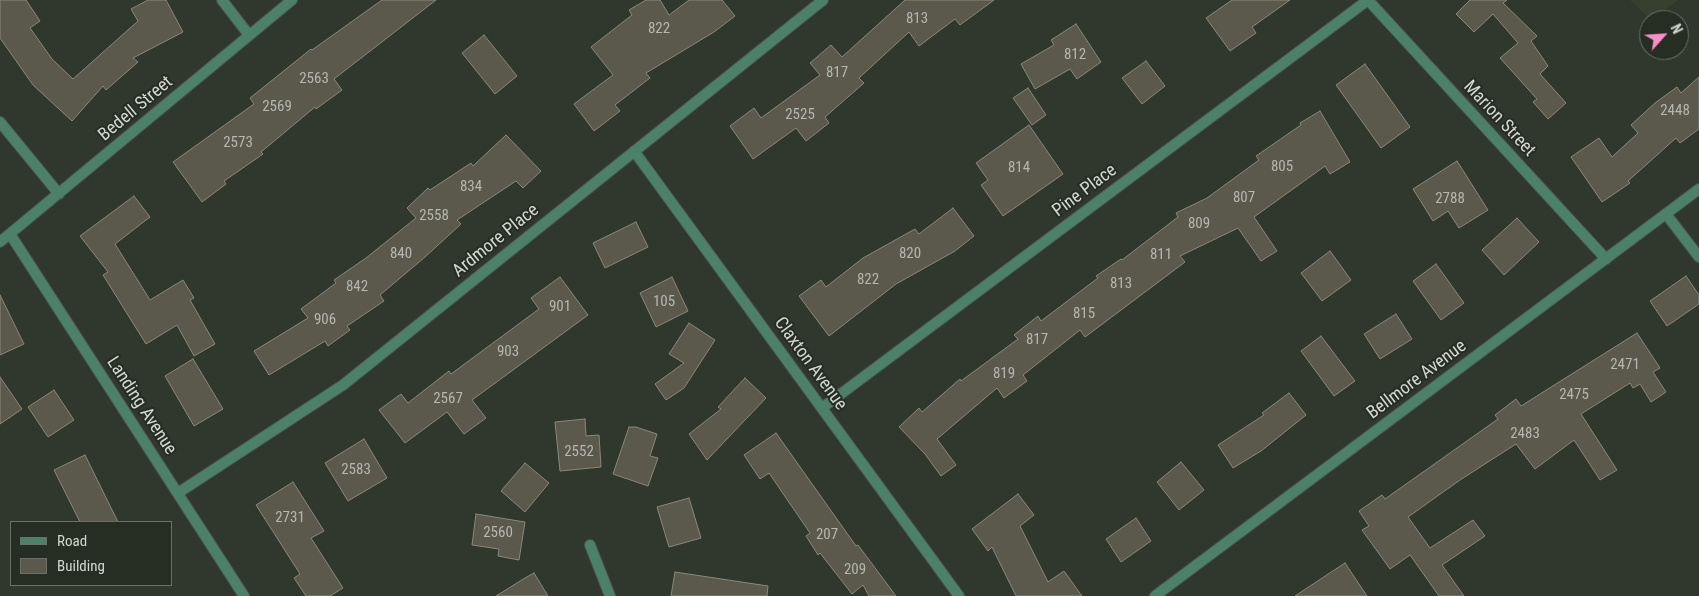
<!DOCTYPE html>
<html>
<head>
<meta charset="utf-8">
<style>
	body { margin:0 }
	#map { position:relative; width:1699px; height:596px; overflow:hidden; background:#30372c; font-family:"Roboto Condensed",sans-serif }
	canvas { display:block }
	.legend { position:absolute; left:10px; top:521px; width:162px; height:65px; box-sizing:border-box; background:#262d22; border:1px solid #6b7168; margin:0; padding:6px 9px; list-style:none; font-size:15px; color:#d3d8d1 }
	.legend li { display:flex; align-items:center; gap:10px; height:25px }
	.legend b { width:25px; border:1px solid #6b7168 }
	.north { position:absolute; left:1639px; top:10px; width:50px; height:50px; box-sizing:border-box; background:#262d22; border:1px solid #6b7168; border-radius:50%; rotate:64deg; font-size:14px; font-weight:700; line-height:20px; text-align:center; color:#d3d8d1 }
	.north::after { content:''; display:block; margin:auto; width:18px; height:22px; background:#f98fc8; clip-path:polygon(50% 0,100% 100%,50% 72%,0 100%) }
</style>
</head>
<body>
<div id="map">
<canvas width="1699" height="596"></canvas>
<ul class="legend">
<li><b style="height:6px;background:#4b8169"></b>Road</li>
<li><b style="height:14px;background:#5a594b"></b>Building</li>
</ul>
<div class="north">N</div>
</div>
<script>
const ctx = document.querySelector('canvas').getContext('2d');
ctx.lineJoin = 'round';
function fill(path, color) {
  ctx.fillStyle = color;
  ctx.fill(path, 'evenodd');
}
function toPath(rows) {
  const path = new Path2D();
  for (const r of rows) {
    path.moveTo(r[0], r[1]);
    for (let i = 2; i < r.length; i += 2) path.lineTo(r[i], r[i + 1]);
  }
  return path;
}
function stroke(path, color, width, dash) {
  ctx.strokeStyle = color;
  ctx.lineWidth = width;
  ctx.lineCap = dash ? 'butt' : 'round';
  ctx.setLineDash(dash || []);
  ctx.stroke(path);
}
function write(font, color, halo, rows, align = 'center') {
  ctx.font = font + ' "Roboto Condensed",sans-serif';
  ctx.lineWidth = 4;
  ctx.setLineDash([]);
  ctx.textBaseline = 'middle';
  ctx.strokeStyle = halo;
  ctx.fillStyle = color;
  for (const [text, x, y, turn = 0] of rows) {
    ctx.save();
    ctx.translate(x, y);
    ctx.rotate((+turn || 0) * Math.PI / 180);
    ctx.textAlign = isNaN(turn) ? turn : align;
    if (halo) ctx.strokeText(text, 0, 0);
    ctx.fillText(text, 0, 0);
    ctx.restore();
  }
}
const built = toPath([
	[1630,0,1678,0,1651,20]
]);
const building = toPath([
	[0,0,26,0,40,21,30,28,52,59,73,79,138,21,131,9,148,0,166,0,183,32,133,58,138,62,106,90,103,86,72,121,33,85,0,38,0,0],
	[382,0,436,0,334,79,342,90,316,109,315,107,261,152,263,154,224,181,226,184,202,202,173,162,254,104,250,98,311,49,312,50,382,0],
	[646,0,660,0,669,15,689,0,722,0,735,16,714,32,646,73,650,78,615,105,620,111,594,131,574,104,613,75,591,47,632,15,629,10,646,0],
	[905,0,994,0,960,25,955,19,919,46,909,32,859,78,864,83,825,117,829,123,806,141,796,128,753,159,730,126,754,108,761,118,820,75,810,63,831,45,842,57,905,0],
	[1232,0,1290,0,1252,27,1256,33,1230,51,1206,18,1232,0],
	[1470,0,1507,0,1503,3,1537,36,1531,41,1548,66,1540,74,1566,103,1548,119,1533,102,1537,99,1500,58,1518,43,1493,14,1474,32,1456,14,1470,0],
	[1076,24,1101,62,1077,79,1070,69,1035,89,1021,64,1054,45,1051,40,1076,24],
	[484,35,517,76,495,94,462,53,484,35],
	[1146,61,1165,86,1142,104,1122,78,1146,61],
	[1365,64,1410,127,1381,148,1336,85,1365,64],
	[1699,77,1699,129,1680,143,1676,138,1628,181,1630,183,1602,202,1571,157,1599,138,1612,157,1638,133,1631,125,1655,103,1677,87,1681,93,1699,77],
	[1028,88,1046,115,1032,125,1013,98,1028,88],
	[1320,111,1350,162,1330,174,1325,166,1254,217,1277,251,1261,261,1238,228,1180,256,1185,262,1085,337,1080,330,1023,375,1027,381,1004,398,997,388,937,439,956,465,941,476,925,454,899,427,919,408,922,412,960,379,961,381,1018,339,1014,335,1038,316,1041,321,1098,278,1096,276,1121,259,1122,260,1178,217,1176,213,1207,198,1259,160,1256,156,1301,125,1300,123,1320,111],
	[1029,125,1063,174,1003,216,981,185,988,180,976,163,1029,125],
	[506,135,541,171,523,188,516,181,457,220,461,224,425,257,380,295,384,301,347,326,350,330,328,346,325,341,269,375,254,351,308,318,301,309,336,283,334,280,366,258,416,218,407,208,428,188,430,190,471,163,473,166,506,135],
	[1457,161,1488,210,1459,228,1448,211,1433,221,1413,189,1457,161],
	[134,196,150,217,115,244,150,300,183,280,194,298,190,300,215,344,194,356,177,325,146,344,103,275,108,272,80,236,134,196],
	[953,208,974,236,955,251,896,284,829,336,799,296,821,280,826,287,863,258,915,229,919,234,953,208],
	[1517,218,1539,242,1504,275,1482,250,1517,218],
	[636,222,648,247,605,268,593,243,636,222],
	[1330,251,1351,280,1322,301,1301,273,1330,251],
	[1436,264,1464,303,1441,320,1413,281,1436,264],
	[1686,276,1699,295,1699,304,1667,326,1650,301,1686,276],
	[560,277,588,315,472,400,486,418,464,434,447,412,405,443,379,410,401,394,408,403,449,371,451,374,539,309,531,298,560,277],
	[672,277,688,311,656,327,640,293,672,277],
	[0,295,24,344,0,355,0,295],
	[1396,314,1412,339,1380,359,1364,334,1396,314],
	[689,323,715,340,684,388,666,400,655,384,684,363,669,354,689,323],
	[1637,333,1660,368,1653,372,1666,392,1651,402,1640,384,1633,388,1630,383,1581,414,1617,470,1600,480,1574,440,1535,469,1516,444,1460,480,1408,517,1430,548,1473,520,1485,536,1442,565,1464,596,1439,596,1410,555,1390,569,1362,530,1369,526,1359,511,1382,495,1385,499,1498,419,1495,415,1516,399,1521,406,1637,333],
	[1321,336,1355,381,1334,396,1301,351,1321,336],
	[193,359,223,409,194,426,165,376,193,359],
	[0,377,22,409,0,424,0,377],
	[745,378,766,398,707,460,689,434,721,409,718,407,745,378],
	[54,390,74,420,48,437,28,407,54,390],
	[1289,393,1306,415,1261,451,1233,468,1218,445,1264,415,1262,413,1289,393],
	[585,419,586,436,599,435,601,467,560,471,555,422,585,419],
	[629,427,636,427,657,434,650,456,658,458,648,486,613,474,629,427],
	[776,433,856,546,858,545,896,596,869,596,863,585,852,594,820,553,818,555,806,536,810,533,769,473,760,479,744,455,776,433],
	[364,439,387,478,348,501,325,463,364,439],
	[85,455,118,522,80,522,54,470,85,455],
	[1181,462,1204,490,1179,510,1157,482,1181,462],
	[525,463,549,483,525,512,501,491,525,463],
	[293,482,324,531,311,538,343,588,330,596,306,596,294,578,300,574,256,505,293,482],
	[1018,494,1034,515,1020,526,1048,582,1064,571,1082,596,1016,596,992,547,988,551,972,529,1018,494],
	[689,498,701,538,669,547,657,507,689,498],
	[476,514,525,522,519,560,498,556,499,549,472,545,476,514],
	[1136,518,1151,541,1121,562,1106,539,1136,518],
	[1345,563,1367,596,1295,596,1345,563],
	[675,572,768,586,767,596,671,596,675,572],
	[534,573,548,596,496,596,525,578,534,573]
]);
const minor = toPath([
	[222,0,249,35],
	[1368,0,1606,259],
	[0,122,59,194],
	[634,151,959,596],
	[1666,214,1699,257],
	[10,234,244,596],
	[0,242,292,0],
	[822,408,1368,0],
	[178,493,343,385,823,0],
	[590,545,610,596]
]);
const tertiary = toPath([
	[1155,596,1699,189]
]);
const numberNames = [
	["813",917,19],
	["822",659,29],
	["812",1075,55],
	["817",837,73],
	["2563",314,79],
	["2569",277,107],
	["2448",1675,111],
	["2525",800,115],
	["2573",238,143],
	["805",1282,167],
	["814",1019,168],
	["834",471,187],
	["807",1244,198],
	["2788",1450,199],
	["2558",434,216],
	["809",1199,224],
	["840",401,254],
	["820",910,254],
	["811",1161,255],
	["822",868,280],
	["813",1121,284],
	["842",357,287],
	["105",664,302],
	["901",560,307],
	["815",1084,314],
	["906",325,320],
	["817",1037,340],
	["903",508,352],
	["2471",1625,365],
	["819",1004,374],
	["2475",1574,395],
	["2567",448,399],
	["2483",1525,434],
	["2552",579,452],
	["2583",356,470],
	["2731",290,518],
	["2560",498,533],
	["207",827,535],
	["209",855,570]
];
const streetNames = [
	["Bedell Street",136,109,-40],
	["Marion Street",1499,119,47],
	["Pine Place",1085,191,-37],
	["Ardmore Place",496,241,-39],
	["Claxton Avenue",810,364,54],
	["Bellmore Avenue",1417,380,-37],
	["Landing Avenue",141,406,57]
];
fill(built, '#35402f');
fill(building, '#5a594b');
stroke(building, '#8a897a', 1);
stroke(minor, '#4d544a', 12);
stroke(tertiary, '#4d544a', 12);
stroke(minor, '#4b8169', 10);
stroke(tertiary, '#4b8169', 10);
write('15px', '#b5b8b0', null, numberNames);
write('18px', '#d3d8d1', '#262d22', streetNames);
</script>
</body>
</html>
